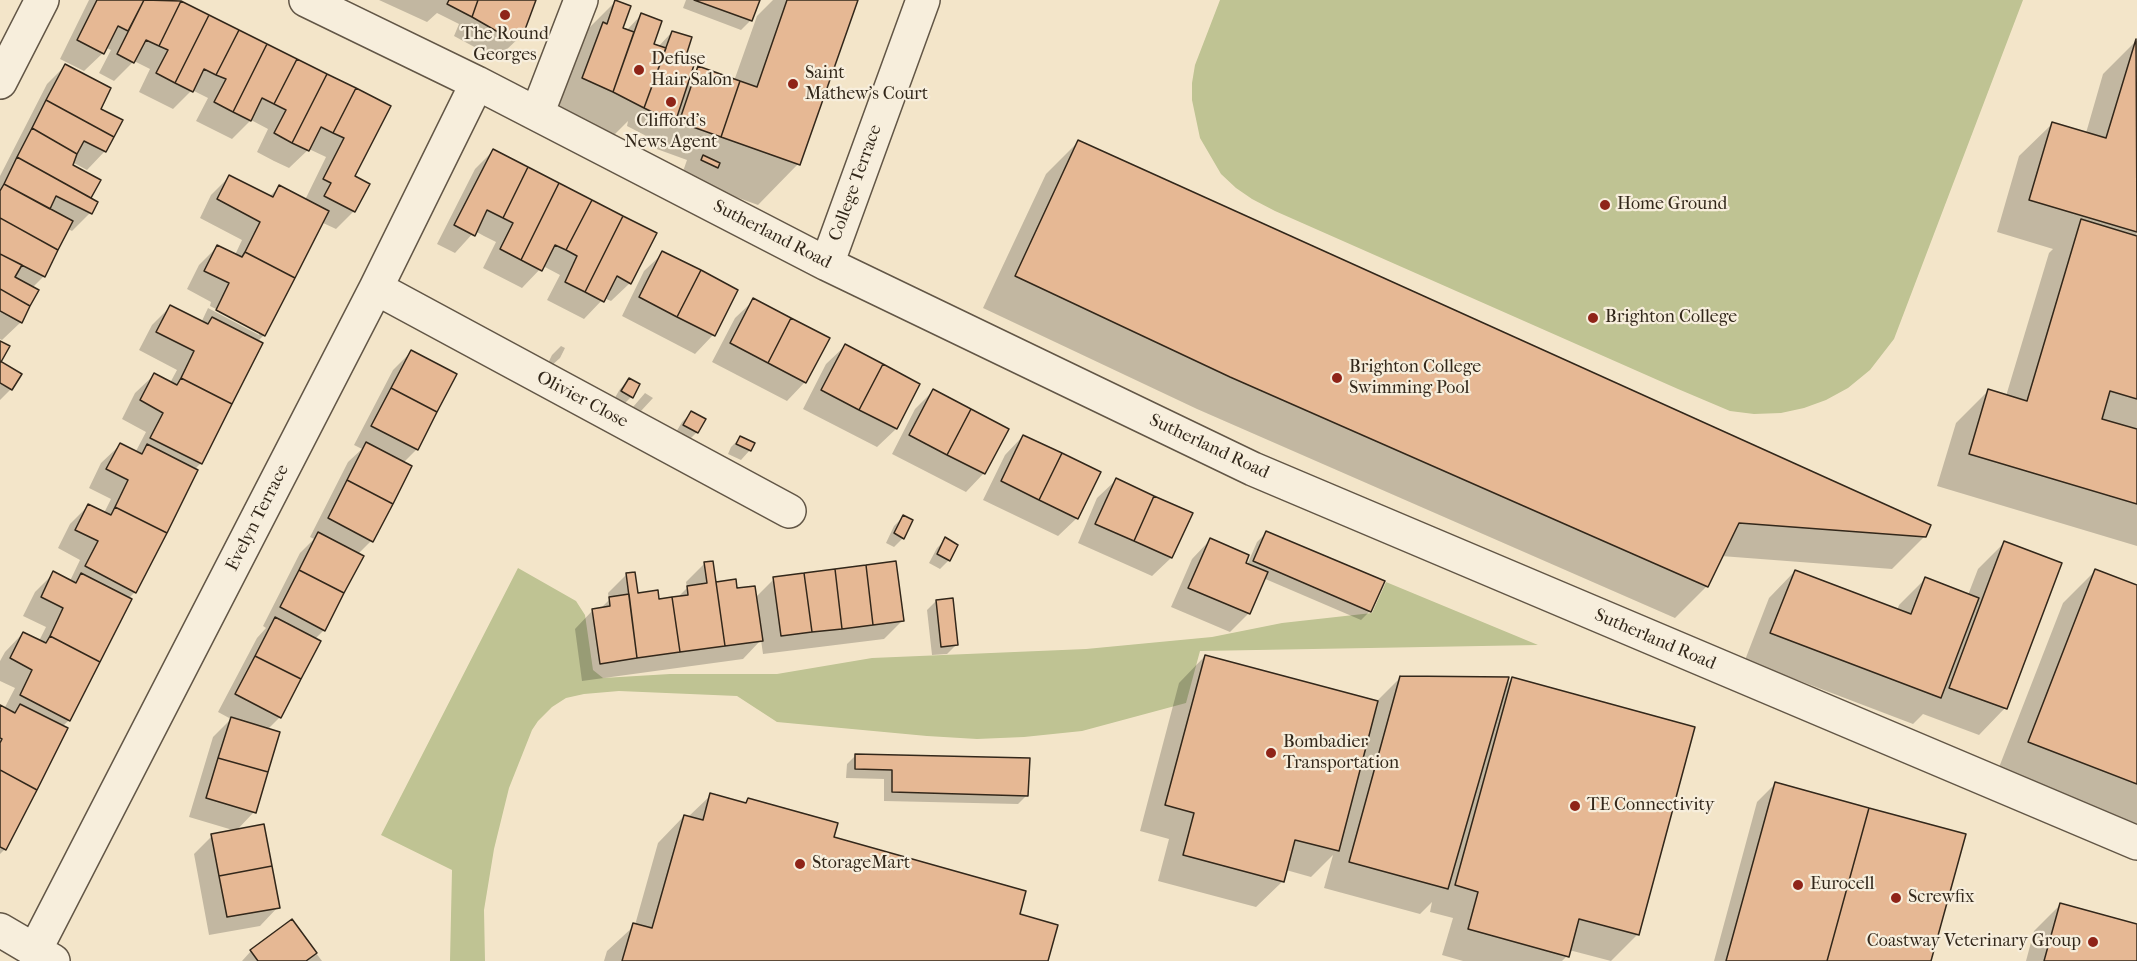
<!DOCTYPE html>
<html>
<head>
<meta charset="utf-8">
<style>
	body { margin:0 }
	canvas { display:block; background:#f3e5c9 }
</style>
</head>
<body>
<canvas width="2137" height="961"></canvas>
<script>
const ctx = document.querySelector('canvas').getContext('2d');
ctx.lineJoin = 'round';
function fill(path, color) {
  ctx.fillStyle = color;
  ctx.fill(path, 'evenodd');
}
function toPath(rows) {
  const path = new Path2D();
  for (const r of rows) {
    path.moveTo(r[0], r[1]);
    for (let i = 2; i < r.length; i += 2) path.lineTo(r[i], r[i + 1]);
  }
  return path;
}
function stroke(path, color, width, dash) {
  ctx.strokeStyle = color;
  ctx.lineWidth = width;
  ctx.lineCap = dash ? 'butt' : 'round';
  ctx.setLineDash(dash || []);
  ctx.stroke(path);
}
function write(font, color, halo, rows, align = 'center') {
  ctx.font = font + ' "IM FELL French Canon",serif';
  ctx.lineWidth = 4.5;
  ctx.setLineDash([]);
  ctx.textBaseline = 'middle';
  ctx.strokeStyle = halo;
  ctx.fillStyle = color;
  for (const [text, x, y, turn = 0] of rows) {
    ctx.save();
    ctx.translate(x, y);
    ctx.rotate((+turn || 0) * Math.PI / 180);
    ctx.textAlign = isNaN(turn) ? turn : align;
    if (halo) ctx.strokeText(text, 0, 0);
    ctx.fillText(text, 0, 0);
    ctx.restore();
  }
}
const green = toPath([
	[1220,0,2023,0,1894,339,1870,370,1848,388,1826,400,1804,408,1781,413,1754,414,1730,411,1678,389,1275,211,1252,199,1236,188,1221,174,1200,138,1192,100,1192,83,1195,65],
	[518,568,576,601,585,615,593,670,603,678,670,674,777,674,872,658,1086,649,1212,637,1282,623,1372,613,1386,582,1538,645,1200,651,1186,703,1082,731,1024,737,977,739,927,736,777,722,737,696,619,691,584,694,566,698,552,707,538,721,532,730,509,788,494,849,484,910,485,961,450,961,452,870,381,835]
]);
const shadow = toPath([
	[89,0,176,0,389,106,353,177,354,211,336,229,321,222,264,335,257,342,261,344,201,463,194,470,135,592,128,599,69,720,62,727,5,849,0,854,0,707,4,709,15,688,0,681,0,661,5,652,23,633,39,641,46,627,23,616,35,592,54,573,70,581,80,560,58,548,70,524,89,505,104,513,111,499,89,488,101,463,120,445,135,453,146,432,122,419,135,393,154,375,170,383,177,370,139,350,152,325,170,307,201,323,208,308,259,335,259,331,210,306,211,302,187,289,199,265,217,247,235,255,242,240,200,218,211,195,229,177,269,197,279,187,305,200,326,157,309,149,289,168,274,161,257,152,268,129,251,120,232,139,196,121,208,98,192,90,173,109,139,92,150,69,134,61,114,81,99,73,111,50,105,47,103,53,84,71,60,59],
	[379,0,535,0,522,35,503,53,493,57,454,36,459,24,437,13,427,22],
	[686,0,758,0,751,20,741,30,683,8],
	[773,0,856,0,798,164,758,205,681,177,687,160,654,148,656,141,627,126,628,121,602,147,542,119,575,42,615,2,621,29,626,31,641,15,652,45,658,47,672,32,688,78,698,68,734,81,757,16],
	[2136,41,2137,41,2137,546,1937,486,1956,423,1988,391,2006,396,2049,253,2053,249,1997,232,2019,156,2052,124,2086,133,2103,74],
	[65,66,99,110,105,151,87,170,72,162,71,165,99,181,89,199,90,213,72,231,68,229,43,277,32,288,21,322,2,340,0,339,0,176,47,84],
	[1078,142,1925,536,1892,569,1721,556,1707,586,1675,618,1197,409,983,308,1046,174],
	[493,151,630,283,611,301,604,298,584,319,547,300,560,275,543,266,522,288,483,268,496,242,484,236,475,231,455,253,437,244,475,169],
	[663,253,736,291,713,335,695,354,622,316,644,271],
	[754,300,805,382,787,401,712,362,735,318],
	[561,346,565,348,560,358,550,367,547,365,552,355],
	[845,346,918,384,896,429,877,447,803,409,826,364],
	[411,352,417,449,403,463,371,541,358,554,324,630,314,640,280,717,267,730,254,812,236,831,189,817,213,737,231,719,218,712,257,638,266,628,263,626,300,553,314,539,310,537,348,462,362,449,354,445,393,370],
	[0,363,11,389,0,400],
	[629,380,631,397,622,406,613,401,620,389],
	[933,391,984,473,966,492,892,454,915,409],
	[645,393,653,398,641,411,633,407],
	[691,413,697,432,688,441,675,434,682,422],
	[1023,436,1077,518,1058,536,983,500,1005,455],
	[740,438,750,450,741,460,728,454,731,447],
	[1116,480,1191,513,1171,558,1152,576,1078,543,1097,498],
	[903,517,903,538,894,547,886,543,894,526],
	[1266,533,1370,611,1361,620,1263,578,1249,613,1230,632,1171,607,1192,559,1210,540,1247,565,1257,542],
	[946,539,949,560,940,569,929,563,937,548],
	[2005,542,2060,563,2005,708,1979,735,1923,714,1913,724,1745,660,1769,598,1795,571,1897,611,1899,605,1925,579,1968,595,1978,569],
	[705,563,715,584,735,581,736,590,756,597,774,579,903,620,884,639,763,654,761,640,743,659,582,681,575,629,593,610,599,610,609,600,608,593,626,575,636,595,658,601,677,598,687,588,686,582],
	[2096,570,2137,586,2137,829,1996,775,2063,603],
	[936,601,956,645,947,654,932,655,927,610],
	[1205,656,1376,702,1400,678,1504,687,1513,678,1693,728,1637,935,1611,961,1569,950,1567,956,1562,961,1463,961,1442,955,1453,918,1430,912,1432,902,1420,914,1324,888,1333,855,1311,877,1286,870,1283,881,1256,907,1158,881,1169,839,1140,831,1179,683],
	[856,755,1027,795,1018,804,884,801,884,779,846,778,847,764],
	[1775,784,1929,961,1714,961,1757,802],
	[711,795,744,804,748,800,832,838,1018,915,1047,961,604,961,607,951,635,925,658,843,684,816,688,817],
	[212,836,278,907,260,926,209,935,194,854],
	[2061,904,2137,925,2137,961,2026,961,2034,931],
	[292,921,322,961,242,961,251,951]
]);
const building = toPath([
	[97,0,144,0,128,31,118,26,104,54,77,40,97,0],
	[144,0,181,1,159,46,146,40,134,63,117,54,144,0],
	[449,0,478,0,472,17,447,4,449,0],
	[478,0,536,0,523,35,512,40,472,17,478,0],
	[615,0,631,6,623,28,634,32,613,92,582,78,603,22,607,24,615,0],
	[694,0,760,0,752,21,694,0],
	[787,0,858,0,800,165,721,137,740,81,757,87,787,0],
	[181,1,209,15,175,83,156,73,168,50,159,46,181,1],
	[641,13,662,21,654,44,666,48,644,108,613,92,641,13],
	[209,15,239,30,216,75,204,69,193,92,175,83,209,15],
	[239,30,267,44,233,112,214,102,226,79,216,75,239,30],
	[672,31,692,37,685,59,695,62,675,123,644,108,672,31],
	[2136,39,2137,232,2029,200,2052,122,2106,138,2136,39],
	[267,44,297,59,274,104,262,98,251,121,233,112,267,44],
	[297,59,327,74,292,143,274,133,286,110,274,104,297,59],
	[65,64,111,88,101,109,123,120,114,137,46,100,65,64],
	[698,66,740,81,721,137,679,122,698,66],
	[327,74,356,88,333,133,321,127,309,151,292,143,327,74],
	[356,88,391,106,355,176,370,184,355,212,324,196,331,183,323,179,344,138,333,133,356,88],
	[46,100,114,137,106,152,84,141,77,154,32,128,46,100],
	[32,128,77,154,73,165,101,180,91,198,17,157,32,128],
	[1078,140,1931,525,1926,537,1739,523,1708,587,1230,377,1015,276,1078,140],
	[493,149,528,167,503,218,487,210,475,236,454,225,493,149],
	[703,155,720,163,718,168,701,160,703,155],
	[17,157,98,202,92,214,56,196,50,209,4,184,17,157],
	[528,167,559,183,521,260,500,249,513,223,503,218,528,167],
	[229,175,273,197,279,185,329,211,295,278,245,252,260,222,217,199,229,175],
	[559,183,592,200,566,250,555,245,542,271,521,260,559,183],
	[4,184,73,221,58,250,0,218,0,191,4,184],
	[592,200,623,216,585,292,565,282,577,256,566,250,592,200],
	[623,216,657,233,631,284,617,276,604,302,585,292,623,216],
	[0,218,58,250,45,277,0,254,0,218],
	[2081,219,2137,236,2137,399,2110,391,2102,419,2137,429,2137,504,1969,454,1988,389,2027,401,2081,219],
	[217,245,242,257,245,252,295,278,265,336,216,310,229,283,204,271,217,245],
	[662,251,701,270,677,317,639,297,662,251],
	[0,254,22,265,15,277,39,290,30,306,0,289,0,254],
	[701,270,738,290,715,336,677,317,701,270],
	[0,289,30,306,22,323,0,311,0,289],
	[753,298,791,318,768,363,730,343,753,298],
	[170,305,208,324,212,317,263,343,232,404,181,378,194,351,156,332,170,305],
	[791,318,830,338,806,383,768,363,791,318],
	[0,341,10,346,1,362,0,361,0,341],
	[845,344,883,364,859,410,821,390,845,344],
	[411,350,457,374,437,412,391,388,411,350],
	[0,361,22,374,12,390,0,383,0,361],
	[883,364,920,384,897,429,859,410,883,364],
	[154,373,177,385,181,378,232,404,202,464,150,438,163,413,140,400,154,373],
	[629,378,640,384,633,398,621,391,629,378],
	[391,388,437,412,418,450,371,426,391,388],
	[933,389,971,409,947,455,909,435,933,389],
	[971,409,1009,429,985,474,947,455,971,409],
	[691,411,706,419,698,433,683,425,691,411],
	[1023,435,1062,453,1039,500,1001,481,1023,435],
	[740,436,755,443,751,451,736,444,740,436],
	[366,442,412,466,393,504,347,480,366,442],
	[120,443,142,454,147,444,198,470,167,533,115,507,128,480,106,469,120,443],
	[1062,453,1101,472,1078,519,1039,500,1062,453],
	[1116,478,1154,496,1134,541,1095,524,1116,478],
	[347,480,393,504,373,542,328,518,347,480],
	[1154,496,1193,513,1172,558,1134,541,1154,496],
	[88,504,111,515,115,507,167,533,136,593,85,566,98,541,75,530,88,504],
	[903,515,913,520,904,539,894,533,903,515],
	[1266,531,1385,581,1371,612,1253,561,1266,531],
	[318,532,364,556,344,593,299,570,318,532],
	[945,537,958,545,950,561,937,554,945,537],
	[1210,538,1249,555,1246,563,1268,572,1250,614,1188,588,1210,538],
	[2004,541,2062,563,2007,709,1949,688,2004,541],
	[713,561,725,646,680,652,672,597,688,595,687,586,707,583,704,562,713,561],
	[896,561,904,621,873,625,866,565,896,561],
	[866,565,873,625,842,629,835,569,866,565],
	[835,569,842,629,812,632,804,573,835,569],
	[2095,569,2137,585,2137,784,2028,742,2095,569],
	[299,570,344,593,325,631,280,607,299,570],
	[1795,570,1911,614,1925,577,1979,598,1941,698,1770,633,1795,570],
	[53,571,76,583,81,573,132,599,100,662,50,636,63,608,41,597,53,571],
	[635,572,638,593,658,590,659,599,672,597,680,652,637,658,626,573,635,572],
	[804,573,812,632,781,636,773,577,804,573],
	[736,579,737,588,755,586,763,641,725,646,716,582,736,579],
	[629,594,637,658,600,664,592,609,610,606,609,597,629,594],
	[953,598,958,645,941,647,936,600,953,598],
	[275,617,321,641,301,679,255,656,275,617],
	[23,632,46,643,50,636,100,662,70,721,20,695,32,670,10,658,23,632],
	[1205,655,1378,701,1339,851,1295,840,1284,882,1183,855,1194,813,1165,805,1205,655],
	[255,656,301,679,281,718,235,694,255,656],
	[1400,676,1509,677,1448,889,1349,862,1400,676],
	[1512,677,1695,727,1639,935,1579,919,1569,957,1468,929,1478,892,1455,885,1512,677],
	[20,704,68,728,37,790,0,770,0,743,2,739,0,738,0,705,15,713,20,704],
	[231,717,280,732,268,772,218,758,231,717],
	[855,754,1030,758,1028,796,892,792,892,770,855,769,855,754],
	[218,758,268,772,256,813,206,798,218,758],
	[0,770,37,790,6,850,0,847,0,770],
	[1775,782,1869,808,1827,961,1726,961,1775,782],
	[710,793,746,803,748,798,838,823,834,837,1026,891,1020,914,1058,925,1048,961,622,961,633,923,652,928,684,815,703,820,710,793],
	[1869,808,1966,834,1931,961,1827,961,1869,808],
	[264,824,272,866,219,876,211,834,264,824],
	[272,866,280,908,227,917,219,876,272,866],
	[2060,903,2137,924,2137,961,2044,961,2060,903],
	[292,919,317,953,306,961,258,961,250,950,292,919]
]);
const minor = toPath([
	[306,0,477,83,827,264,1253,469,2137,843],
	[0,82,42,0],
	[537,114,581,0],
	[827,264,923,0],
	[376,288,789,511],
	[0,930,53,961],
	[35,950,376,288,477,83]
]);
const markers = [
	[505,15,6,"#8f2418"],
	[639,70,6,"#8f2418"],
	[793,84,6,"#8f2418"],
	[671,102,6,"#8f2418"],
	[1605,205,6,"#8f2418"],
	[1593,318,6,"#8f2418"],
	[1337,378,6,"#8f2418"],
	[1271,753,6,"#8f2418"],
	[1575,806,6,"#8f2418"],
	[800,864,6,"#8f2418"],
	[1798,885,6,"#8f2418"],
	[1896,898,6,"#8f2418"],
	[2093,942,6,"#8f2418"]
];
const poiNames = [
	["The Round",505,35,"center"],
	["Georges",505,56,"center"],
	["Defuse",651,60],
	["Hair Salon",651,81],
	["Saint",805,74],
	["Mathew's Court",805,95],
	["Clifford's",671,122,"center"],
	["News Agent",671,143,"center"],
	["Home Ground",1617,205],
	["Brighton College",1605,318],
	["Brighton College",1349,368],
	["Swimming Pool",1349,389],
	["Bombadier",1283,743],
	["Transportation",1283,764],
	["TE Connectivity",1587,806],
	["StorageMart",812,864],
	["Eurocell",1810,885],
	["Screwfix",1908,898],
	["Coastway Veterinary Group",2081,942,"right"]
];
const streetNames = [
	["College Terrace",856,183,-70],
	["Sutherland Road",772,235,27],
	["Olivier Close",582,400,28],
	["Sutherland Road",1209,447,25],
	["Evelyn Terrace",258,518,-63],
	["Sutherland Road",1655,640,23]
];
fill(green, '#bfc393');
fill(shadow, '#0003');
fill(building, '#e6b894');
stroke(building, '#32271a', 1.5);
stroke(minor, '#625646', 36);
stroke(minor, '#f7eedc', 33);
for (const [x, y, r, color] of markers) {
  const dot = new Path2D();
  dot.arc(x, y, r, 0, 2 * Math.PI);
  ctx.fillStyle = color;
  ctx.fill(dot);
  stroke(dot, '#f7eedc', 2);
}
write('18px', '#32271a', '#f7eedc', poiNames, 'left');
write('18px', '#32271a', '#f7eedc', streetNames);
</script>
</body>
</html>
